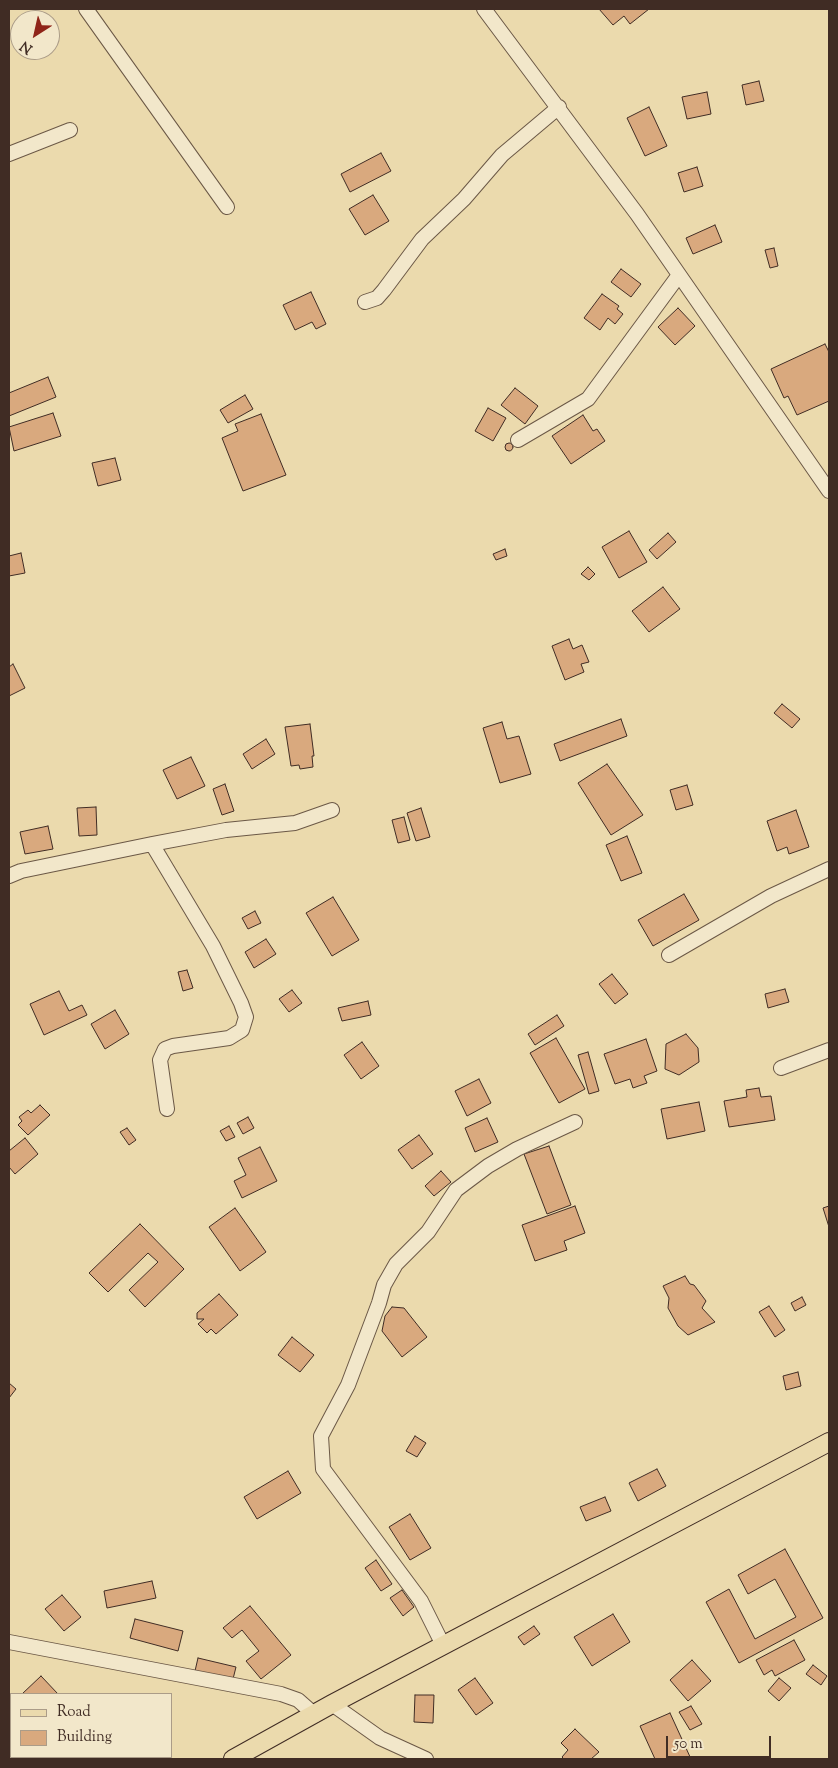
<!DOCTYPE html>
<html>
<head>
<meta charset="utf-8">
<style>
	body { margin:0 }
	#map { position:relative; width:838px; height:1768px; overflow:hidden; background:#ebdaad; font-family:"Sorts Mill Goudy",serif }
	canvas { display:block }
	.frame { position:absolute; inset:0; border:10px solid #402c24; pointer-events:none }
	.legend { position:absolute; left:10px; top:1693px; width:162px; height:65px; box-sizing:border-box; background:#f2e7ca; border:1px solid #ab9c88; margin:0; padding:6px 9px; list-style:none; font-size:15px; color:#402c24 }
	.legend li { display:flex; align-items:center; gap:10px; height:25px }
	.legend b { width:25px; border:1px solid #ab9c88 }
	.north { position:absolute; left:10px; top:10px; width:50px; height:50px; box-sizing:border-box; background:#f2e7ca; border:1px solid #ab9c88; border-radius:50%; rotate:215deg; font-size:14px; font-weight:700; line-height:20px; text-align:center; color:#402c24 }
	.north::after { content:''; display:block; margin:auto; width:18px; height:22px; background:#8f2418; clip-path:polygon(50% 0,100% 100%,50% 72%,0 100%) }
	.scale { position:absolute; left:666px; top:1736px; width:105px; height:22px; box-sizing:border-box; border:2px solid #402c24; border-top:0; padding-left:6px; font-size:15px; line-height:18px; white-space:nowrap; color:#402c24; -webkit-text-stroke:4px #f2e7ca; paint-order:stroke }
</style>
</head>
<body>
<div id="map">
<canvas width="838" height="1768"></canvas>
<div class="frame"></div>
<ul class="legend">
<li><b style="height:6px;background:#ebdaad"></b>Road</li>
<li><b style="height:14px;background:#d9a97e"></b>Building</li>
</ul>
<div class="north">N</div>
<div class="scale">50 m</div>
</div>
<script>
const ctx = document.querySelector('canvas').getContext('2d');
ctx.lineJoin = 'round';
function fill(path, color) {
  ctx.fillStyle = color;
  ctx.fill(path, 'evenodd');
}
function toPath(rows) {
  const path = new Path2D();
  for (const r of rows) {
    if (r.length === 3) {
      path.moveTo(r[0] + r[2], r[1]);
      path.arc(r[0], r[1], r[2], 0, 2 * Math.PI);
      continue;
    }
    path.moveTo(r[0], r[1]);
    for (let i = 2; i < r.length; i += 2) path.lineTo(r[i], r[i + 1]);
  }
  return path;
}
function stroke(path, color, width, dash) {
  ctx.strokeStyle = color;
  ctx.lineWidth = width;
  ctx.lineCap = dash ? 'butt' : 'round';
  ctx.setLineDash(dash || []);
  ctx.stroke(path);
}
const building = toPath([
	[599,9,649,9,630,24,624,16,613,25,599,9],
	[759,81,764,101,746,105,742,85,759,81],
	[707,92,711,114,687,119,682,97,707,92],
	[649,107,667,146,645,156,627,118,649,107],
	[381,153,391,171,350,192,341,174,381,153],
	[697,167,703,186,684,192,678,173,697,167],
	[373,195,389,221,365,235,349,209,373,195],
	[715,225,722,242,693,254,686,238,715,225],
	[774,248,778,266,770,268,765,250,774,248],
	[621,269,641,284,631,297,611,282,621,269],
	[311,292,326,324,316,329,312,322,295,330,283,305,311,292],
	[602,294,619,306,617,309,623,314,615,324,608,318,600,330,584,318,602,294],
	[678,308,695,326,675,345,658,327,678,308],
	[825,344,829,352,829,401,797,415,788,396,784,398,771,369,825,344],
	[48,377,56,397,9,416,9,393,48,377],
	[515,388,538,406,525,424,501,405,515,388],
	[245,395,253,409,228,423,220,410,245,395],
	[488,408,506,418,493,441,475,431,488,408],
	[53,413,61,436,14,451,9,427,53,413],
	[261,414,286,475,243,491,222,438,238,431,235,424,261,414],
	[583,415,593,431,597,429,605,441,571,464,552,436,583,415],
	[509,447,4],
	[115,458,121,480,98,486,92,463,115,458],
	[629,531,647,562,619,578,602,547,629,531],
	[668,533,676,542,657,559,649,550,668,533],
	[505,549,507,556,496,560,493,554,505,549],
	[21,553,25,573,9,576,9,556,21,553],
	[588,567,595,574,589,580,581,574,588,567],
	[663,587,680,609,649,632,632,611,663,587],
	[569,639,573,649,582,645,589,662,581,664,584,672,565,680,552,646,569,639],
	[13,664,25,688,9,696,9,667,13,664],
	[782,704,800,719,792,728,774,713,782,704],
	[621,719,627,736,560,761,554,744,621,719],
	[502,722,507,739,519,736,531,774,500,783,483,728,502,722],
	[310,724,314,756,312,756,313,767,300,769,299,765,291,766,285,727,310,724],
	[266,739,275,754,252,769,243,754,266,739],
	[191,757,205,786,177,799,163,770,191,757],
	[607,764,643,815,611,835,578,783,607,764],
	[225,784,234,811,222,815,213,789,225,784],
	[687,785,693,805,676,810,670,790,687,785],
	[96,807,97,835,79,836,77,808,96,807],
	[421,808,430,837,416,841,407,813,421,808],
	[796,810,809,847,789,854,787,847,777,851,767,821,796,810],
	[404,817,410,840,398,843,392,820,404,817],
	[48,826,53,849,25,854,20,832,48,826],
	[627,836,642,873,621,881,606,845,627,836],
	[684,894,699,920,653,946,638,920,684,894],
	[333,897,359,940,332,956,306,913,333,897],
	[255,911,261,923,248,929,242,918,255,911],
	[266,939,276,954,254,968,245,952,266,939],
	[187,970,193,988,183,991,178,972,187,970],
	[612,974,628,994,615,1004,599,984,612,974],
	[785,989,789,1002,768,1008,765,994,785,989],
	[292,990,302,1003,289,1012,279,999,292,990],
	[59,991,69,1011,82,1005,87,1015,44,1035,30,1004,59,991],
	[368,1001,371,1015,342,1021,338,1008,368,1001],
	[115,1010,129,1034,105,1049,91,1024,115,1010],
	[557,1015,564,1026,535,1045,528,1034,557,1015],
	[686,1034,698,1048,699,1062,679,1075,665,1069,666,1044,686,1034],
	[556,1038,585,1089,559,1103,530,1053,556,1038],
	[646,1039,657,1071,644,1076,647,1083,633,1088,630,1079,615,1084,604,1054,646,1039],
	[362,1042,379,1066,361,1079,344,1055,362,1042],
	[588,1052,599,1091,589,1094,578,1055,588,1052],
	[479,1079,491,1103,467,1116,455,1091,479,1079],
	[759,1088,761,1097,771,1096,775,1120,729,1127,724,1101,747,1097,746,1090,759,1088],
	[699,1102,705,1131,667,1139,661,1109,699,1102],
	[40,1105,50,1115,28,1135,18,1125,22,1121,19,1117,28,1110,31,1113,40,1105],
	[248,1117,254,1128,243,1134,237,1123,248,1117],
	[487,1118,498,1142,475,1152,465,1128,487,1118],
	[229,1126,235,1137,226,1141,220,1131,229,1126],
	[127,1128,136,1140,129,1145,120,1132,127,1128],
	[419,1135,433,1154,412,1169,398,1150,419,1135],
	[25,1138,38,1154,15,1174,9,1167,9,1151,25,1138],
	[549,1146,571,1205,547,1214,524,1154,549,1146],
	[260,1147,277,1181,242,1198,234,1181,246,1175,238,1158,260,1147],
	[441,1171,451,1182,434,1196,425,1186,441,1171],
	[575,1206,585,1233,564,1241,567,1250,535,1261,522,1225,575,1206],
	[829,1206,829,1227,823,1208,829,1206],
	[235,1208,266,1252,240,1271,209,1227,235,1208],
	[140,1224,184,1269,145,1307,129,1290,158,1262,148,1253,108,1292,89,1273,140,1224],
	[685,1276,690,1284,694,1285,706,1301,702,1308,715,1322,688,1335,678,1326,668,1308,669,1298,663,1286,685,1276],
	[219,1294,238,1315,216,1334,211,1329,207,1333,198,1324,204,1319,197,1319,197,1313,219,1294],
	[802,1297,806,1305,795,1311,791,1303,802,1297],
	[769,1306,785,1330,775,1337,759,1312,769,1306],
	[392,1307,404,1308,427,1337,402,1357,382,1331,385,1316,392,1307],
	[292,1337,314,1355,300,1372,278,1355,292,1337],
	[798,1372,801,1386,786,1390,783,1376,798,1372],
	[9,1383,16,1389,9,1398,9,1383],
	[415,1436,426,1443,417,1457,406,1451,415,1436],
	[657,1469,666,1486,638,1501,629,1483,657,1469],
	[288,1471,301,1493,257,1519,244,1497,288,1471],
	[605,1497,611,1511,586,1521,580,1507,605,1497],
	[410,1514,431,1548,410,1560,389,1527,410,1514],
	[785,1549,823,1618,739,1663,706,1602,729,1589,755,1639,796,1617,775,1579,748,1594,738,1575,785,1549],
	[376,1560,392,1584,381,1591,365,1568,376,1560],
	[152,1581,156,1598,107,1608,104,1591,152,1581],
	[402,1590,414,1607,403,1616,390,1598,402,1590],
	[62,1595,81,1617,64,1631,45,1609,62,1595],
	[250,1606,291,1655,261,1679,246,1661,259,1651,242,1630,232,1638,223,1628,250,1606],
	[613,1614,630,1642,592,1666,574,1637,613,1614],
	[135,1619,183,1631,178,1651,130,1638,135,1619],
	[534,1626,540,1634,524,1645,518,1637,534,1626],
	[794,1640,805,1660,775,1676,772,1670,764,1675,756,1660,794,1640],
	[198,1658,236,1667,233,1679,195,1671,198,1658],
	[692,1660,711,1681,688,1701,670,1680,692,1660],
	[813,1665,827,1676,821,1685,806,1674,813,1665],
	[41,1676,58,1694,22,1694,41,1676],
	[475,1678,493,1703,476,1715,458,1690,475,1678],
	[779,1678,791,1688,779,1701,768,1691,779,1678],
	[415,1695,434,1695,433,1723,414,1722,415,1695],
	[691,1706,702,1724,690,1730,679,1712,691,1706],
	[670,1713,691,1759,655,1759,640,1726,670,1713],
	[11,1722,11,1757,29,1757,24,1759,9,1759,9,1723,11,1722],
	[575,1729,599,1752,591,1759,564,1759,562,1757,568,1750,561,1743,575,1729],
	[39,1757,100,1757,96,1759,36,1759,39,1757]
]);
const minor = toPath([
	[86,9,227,207],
	[484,9,637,214,829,491],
	[9,154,70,130],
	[365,302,377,298,384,290,422,239,464,199,502,155,559,107],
	[518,440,588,399,679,275],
	[152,844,213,946,241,1003,246,1017,242,1030,229,1038,173,1046,165,1049,160,1060,167,1109],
	[9,876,21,871,152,844,226,830,295,823,332,810],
	[669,955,771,896,829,869],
	[781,1068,829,1050],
	[9,1642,281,1694,298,1700,315,1715],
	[443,1645,421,1601,323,1469,321,1436,348,1385,379,1303,384,1285,396,1264,428,1232,456,1190,488,1166,517,1149,575,1122],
	[332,1704,380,1738,426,1759]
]);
const major = toPath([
	[233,1759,332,1704,829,1442]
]);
fill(building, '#d9a97e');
stroke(building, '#402c24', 1);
stroke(minor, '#6b5846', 16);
stroke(major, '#402c24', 20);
stroke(minor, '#f2e7ca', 14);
stroke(major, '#ebdaad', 18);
</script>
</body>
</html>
